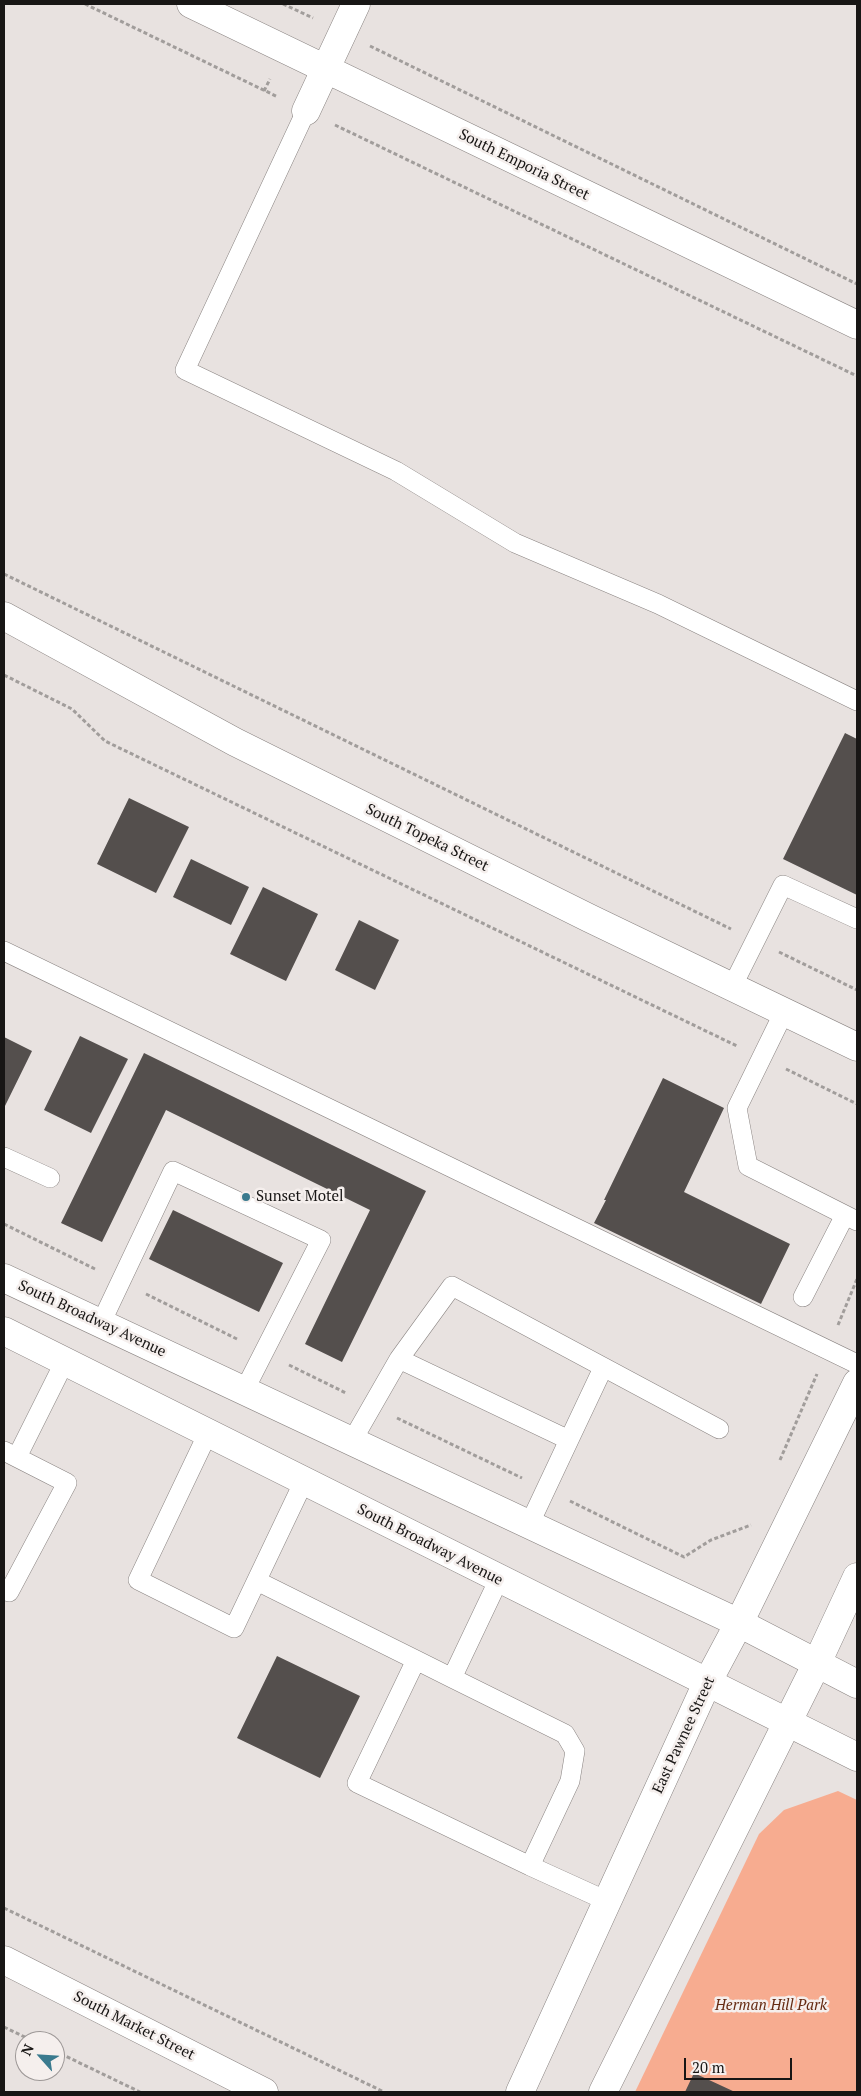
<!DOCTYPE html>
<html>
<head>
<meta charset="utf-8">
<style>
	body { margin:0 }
	#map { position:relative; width:861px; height:2096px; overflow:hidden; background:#e8e2e0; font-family:"PT Serif",serif }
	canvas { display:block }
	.frame { position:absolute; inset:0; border:5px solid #181615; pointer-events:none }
	.north { position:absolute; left:15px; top:2031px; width:50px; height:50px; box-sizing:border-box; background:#f5efed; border:1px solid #9d9897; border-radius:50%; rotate:296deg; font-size:14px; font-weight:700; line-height:20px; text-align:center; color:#181615 }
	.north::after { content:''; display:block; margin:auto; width:18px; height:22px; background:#3a7a8e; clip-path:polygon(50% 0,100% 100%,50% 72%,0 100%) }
	.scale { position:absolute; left:684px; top:2058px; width:108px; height:22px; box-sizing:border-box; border:2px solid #181615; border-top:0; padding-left:6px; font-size:15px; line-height:18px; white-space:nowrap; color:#181615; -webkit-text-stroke:4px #f5efed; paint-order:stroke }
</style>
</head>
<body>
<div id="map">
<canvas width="861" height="2096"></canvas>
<div class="frame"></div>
<div class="north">N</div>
<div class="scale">20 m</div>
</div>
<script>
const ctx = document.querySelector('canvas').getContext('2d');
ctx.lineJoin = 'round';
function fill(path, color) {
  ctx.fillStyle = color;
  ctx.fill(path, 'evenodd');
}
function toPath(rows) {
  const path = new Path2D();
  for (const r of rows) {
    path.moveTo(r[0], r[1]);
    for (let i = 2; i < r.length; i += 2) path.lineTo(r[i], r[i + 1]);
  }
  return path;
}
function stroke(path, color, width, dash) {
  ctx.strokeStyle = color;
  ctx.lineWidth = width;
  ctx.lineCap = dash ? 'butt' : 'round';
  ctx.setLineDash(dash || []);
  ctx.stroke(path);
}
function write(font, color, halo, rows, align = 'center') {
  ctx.font = font + ' "PT Serif",serif';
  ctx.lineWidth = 5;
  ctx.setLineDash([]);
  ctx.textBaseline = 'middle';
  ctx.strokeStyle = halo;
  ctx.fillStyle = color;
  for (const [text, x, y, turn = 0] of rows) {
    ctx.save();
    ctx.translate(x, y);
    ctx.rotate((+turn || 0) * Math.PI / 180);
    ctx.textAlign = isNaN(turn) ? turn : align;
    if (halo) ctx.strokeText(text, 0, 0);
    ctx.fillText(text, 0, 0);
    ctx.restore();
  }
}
const green = toPath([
	[838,1791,857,1800,857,2092,635,2092,759,1834,784,1810]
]);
const building = toPath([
	[845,733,857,739,857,895,783,859],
	[129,798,189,827,156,893,97,864],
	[191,859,249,887,231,925,173,897],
	[263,887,318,914,286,981,230,954],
	[359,920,399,940,375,990,335,970],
	[80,1036,128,1059,91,1133,44,1110],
	[4,1037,32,1051,4,1108],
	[144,1053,426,1191,342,1362,305,1344,370,1210,166,1110,102,1242,61,1223],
	[663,1078,724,1108,684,1192,790,1244,761,1304,594,1223,606,1200,604,1200],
	[173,1210,283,1263,259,1312,149,1259],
	[277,1656,360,1696,320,1778,237,1738],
	[694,2073,735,2092,685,2092]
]);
const path = toPath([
	[85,4,278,97],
	[283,4,313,18],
	[370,46,857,284],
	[264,91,270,79],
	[335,125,857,376],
	[4,574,731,929],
	[4,675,72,709,105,741,737,1046],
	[779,952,857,990],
	[786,1069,857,1104],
	[4,1224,95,1269],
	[146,1294,239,1340],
	[838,1325,857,1279],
	[289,1365,346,1393],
	[397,1418,522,1478],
	[780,1460,817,1374],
	[570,1501,684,1557,711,1540,751,1525],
	[4,1908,384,2092],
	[4,2027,33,2041],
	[55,2051,140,2092]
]);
const service = toPath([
	[306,111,185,370,396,471,515,543,658,604,857,701],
	[4,951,857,1364],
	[732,987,783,885,857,919],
	[784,1012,737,1108,748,1166,857,1221],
	[4,1157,50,1178],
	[803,1297,845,1215],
	[101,1323,173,1171,321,1240,244,1391],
	[399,1359,452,1286,719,1429],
	[208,1433,138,1580,234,1628,304,1481],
	[569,1440,603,1368],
	[352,1441,399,1359,569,1440,529,1525],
	[4,1451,67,1483,9,1592,4,1590],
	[17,1457,65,1361],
	[257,1581,416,1660,452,1678,565,1734,575,1751,570,1781,530,1866,357,1783,416,1660],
	[452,1678,499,1579],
	[530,1866,607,1901]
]);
const minor = toPath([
	[191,4,857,325],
	[306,111,356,4],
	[4,616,235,742,589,918,857,1047],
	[4,1960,264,2092]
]);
const secondary = toPath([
	[520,2092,707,1683,739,1623,857,1383],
	[603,2092,817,1663,857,1577]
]);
const primary = toPath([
	[4,1278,739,1623,857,1684],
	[4,1331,857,1757]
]);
const markers = [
	[246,1197,5,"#3a7a8e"]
];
const streetNames = [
	["South Emporia Street",524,165,26],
	["South Topeka Street",427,838,26],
	["South Broadway Avenue",92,1319,25],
	["South Broadway Avenue",430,1545,27],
	["East Pawnee Street",684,1735,-65],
	["South Market Street",134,2026,27]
];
const poiNames = [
	["Sunset Motel",256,1197]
];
const parkNames = [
	["Herman Hill Park",771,2006]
];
fill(green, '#f7ac90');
fill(building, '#544f4d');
stroke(service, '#8a8482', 20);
stroke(minor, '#8a8482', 29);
stroke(secondary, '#8a8482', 29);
stroke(primary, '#8a8482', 29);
stroke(path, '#a19d9b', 3, [4, 2.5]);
stroke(service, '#fff', 19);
stroke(minor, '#fff', 28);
stroke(secondary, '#fff', 28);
stroke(primary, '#fff', 28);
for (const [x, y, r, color] of markers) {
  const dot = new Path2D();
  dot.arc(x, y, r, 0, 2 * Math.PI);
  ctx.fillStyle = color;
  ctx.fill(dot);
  stroke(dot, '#f5efed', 2);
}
write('15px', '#181615', '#f5efed', streetNames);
write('15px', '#181615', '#f5efed', poiNames, 'left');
write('italic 15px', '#662b12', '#f5efed', parkNames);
</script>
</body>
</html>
